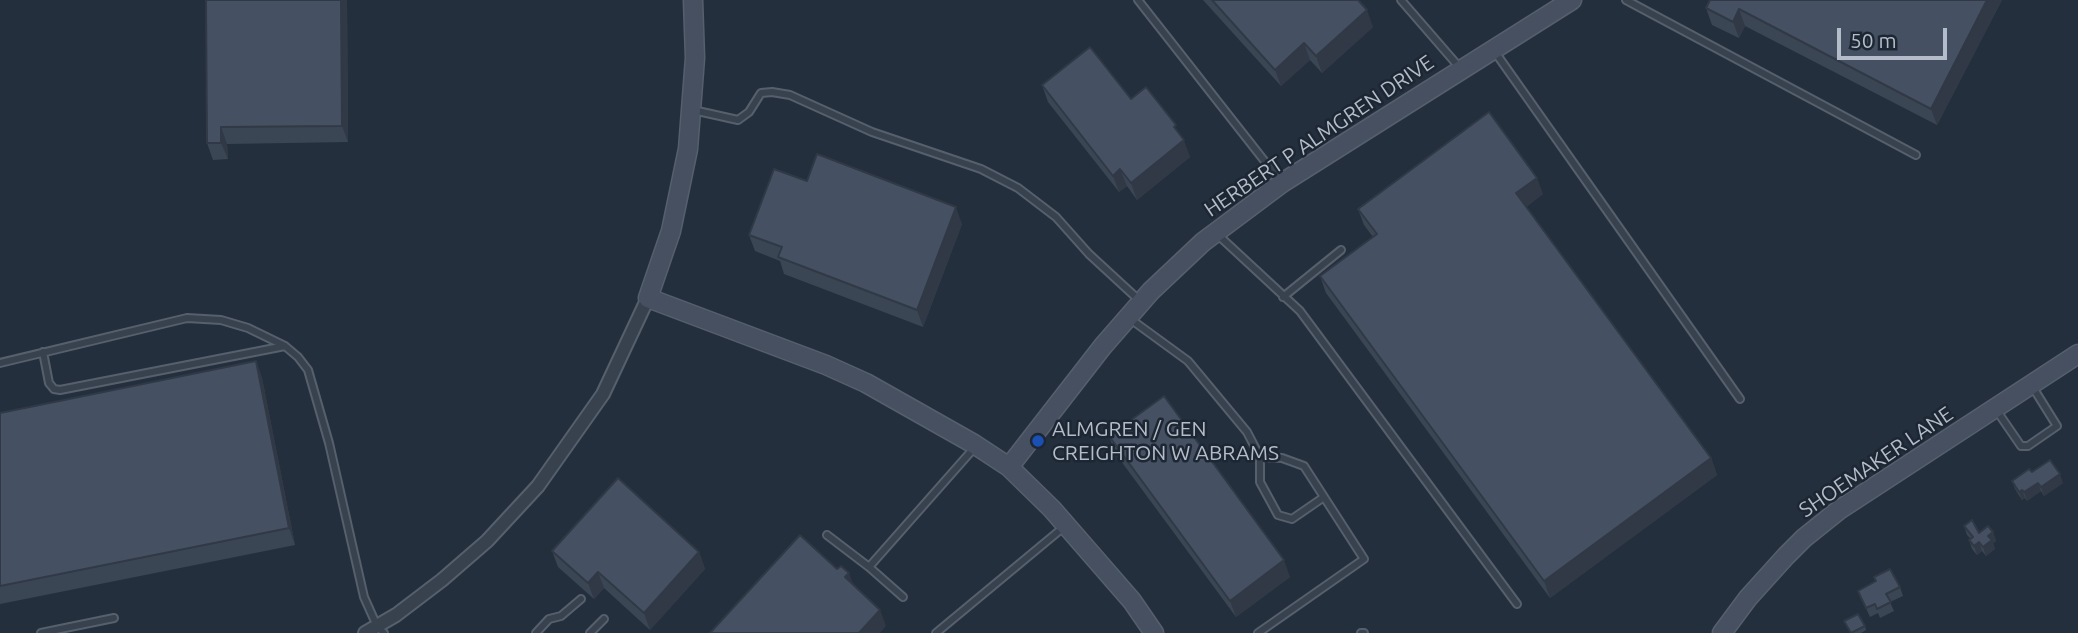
<!DOCTYPE html>
<html>
<head>
<meta charset="utf-8">
<style>
	body { margin:0 }
	#map { position:relative; width:2078px; height:633px; overflow:hidden; background:#242f3e; font-family:Ubuntu,sans-serif }
	canvas { display:block }
	.scale { position:absolute; left:1837px; top:28px; width:110px; height:32px; box-sizing:border-box; border:4px solid #b4bcc9; border-top:0; padding-left:9px; font-size:21px; line-height:24px; white-space:nowrap; color:#b4bcc9; -webkit-text-stroke:5px #1d2633; paint-order:stroke }
</style>
</head>
<body>
<div id="map">
<canvas width="2078" height="633"></canvas>
<div class="scale">50 m</div>
</div>
<script>
const ctx = document.querySelector('canvas').getContext('2d');
ctx.lineJoin = 'round';
function toPath(rows) {
  const path = new Path2D();
  for (const r of rows) {
    path.moveTo(r[0], r[1]);
    for (let i = 2; i < r.length; i += 2) path.lineTo(r[i], r[i + 1]);
  }
  return path;
}
function stroke(path, color, width, dash) {
  ctx.strokeStyle = color;
  ctx.lineWidth = width;
  ctx.lineCap = dash ? 'butt' : 'round';
  ctx.setLineDash(dash || []);
  ctx.stroke(path);
}
function fill(path, color) {
  ctx.fillStyle = color;
  ctx.fill(path, 'evenodd');
}
function write(font, color, halo, rows, align = 'center') {
  ctx.font = font + ' Ubuntu,sans-serif';
  ctx.lineWidth = 5;
  ctx.setLineDash([]);
  ctx.textBaseline = 'middle';
  ctx.strokeStyle = halo;
  ctx.fillStyle = color;
  for (const [text, x, y, turn = 0] of rows) {
    ctx.save();
    ctx.translate(x, y);
    ctx.rotate((+turn || 0) * Math.PI / 180);
    ctx.textAlign = isNaN(turn) ? turn : align;
    if (halo) ctx.strokeText(text, 0, 0);
    ctx.fillText(text, 0, 0);
    ctx.restore();
  }
}
const lane = toPath([
	[1138,0,1281,182],
	[1401,0,1460,68],
	[1626,0,1916,155],
	[1495,52,1740,399],
	[693,110,738,120,749,112,761,93,772,92,790,95,872,132,981,169,1018,188,1056,217,1089,254,1140,301],
	[1217,234,1300,311,1517,604],
	[1283,297,1341,250],
	[1129,318,1188,361,1247,432,1260,457,1282,458,1304,466,1364,559,1258,633],
	[43,352,49,383,54,389,60,390,285,346],
	[0,363,187,318,221,320,248,328,285,346,298,357,308,370,329,443,364,597,377,626,384,633],
	[1997,411,2021,446,2028,446,2057,426,2032,386],
	[1260,457,1260,482,1278,515,1292,519,1324,497],
	[827,535,869,567,903,597],
	[869,567,975,447],
	[41,633,114,618],
	[536,633,549,619,561,616,581,599],
	[590,633,604,619],
	[936,633,1065,526],
	[1361,633,1364,633]
]);
const street = toPath([
	[365,633,396,615,442,580,487,541,538,486,603,394,648,298]
]);
const secondary = toPath([
	[693,0,695,58,688,149,671,231,648,298,826,365,866,383,974,444,1009,467,1052,509,1132,601,1154,633],
	[1009,467,1103,346,1151,291,1203,242,1282,183,1572,0],
	[1722,633,1748,598,1786,556,1804,538,1839,510,2078,354]
]);
const wall = toPath([
	[206,0,347,0,348,142,227,144,228,159,213,160,207,143],
	[1203,0,1358,0,1373,27,1322,73,1310,60,1281,86],
	[1710,0,2002,0,1937,125,1745,26,1739,38,1712,25,1706,8],
	[1042,85,1131,99,1180,135,1190,157,1137,200,1127,186,1119,192,1048,102],
	[807,181,962,224,923,327,784,274,780,261,755,251,749,235],
	[1543,194,1526,207,1711,458,1717,475,1550,598,1326,293,1320,276,1373,237,1364,225,1358,209],
	[256,361,262,378,295,545,0,604,0,413],
	[1109,436,1290,577,1236,617,1115,453],
	[2032,472,2063,483,2044,496,2041,491,2027,501,2025,498,2022,500,2015,489,2012,481],
	[1964,526,1979,533,1993,532,1996,541,1993,543,1995,549,1986,556,1982,551,1977,555,1972,549,1969,540,1971,539,1967,535],
	[552,551,699,552,705,569,650,630,604,588,594,599,558,567],
	[1900,587,1903,596,1890,602,1894,611,1880,618,1878,613,1870,617,1858,591],
	[1844,621,1865,626,1866,630,1861,633,1850,633]
]);
const shadedWall = toPath([
	[341,0,347,0,348,142,342,126],
	[1987,0,2002,0,1937,125,1931,109],
	[1739,9,1745,26,1739,38,1733,22],
	[1367,10,1373,27,1322,73,1316,56],
	[1304,43,1310,60,1281,86,1275,70],
	[221,127,227,144,228,159,221,143],
	[1184,140,1190,157,1137,200,1131,183],
	[1120,169,1127,186,1119,192,1113,176],
	[1537,178,1543,194,1522,210,1516,193],
	[956,207,962,224,923,327,917,310],
	[256,361,262,378,295,545,289,528],
	[1711,458,1717,475,1550,598,1544,581],
	[2060,474,2063,483,2044,496,2041,487],
	[2038,483,2041,491,2027,501,2024,492],
	[2022,490,2025,498,2022,500,2019,492],
	[1993,532,1996,541,1993,543,1995,549,1986,556,1983,547,1988,536],
	[1979,542,1982,551,1977,555,1974,546],
	[699,552,705,569,650,630,644,613],
	[1284,560,1290,577,1236,617,1230,601],
	[598,572,604,588,594,599,588,583],
	[849,573,855,590,845,577],
	[880,610,886,626,880,633,859,633]
]);
const building = toPath([
	[206,0,341,0,342,126,221,127,221,143,207,143,206,0],
	[1212,0,1358,0,1367,10,1316,56,1304,43,1275,70,1212,0],
	[1710,0,1987,0,1931,109,1739,9,1733,22,1706,8,1710,0],
	[1090,47,1131,99,1146,87,1176,125,1174,127,1184,140,1131,183,1120,169,1113,176,1042,85,1090,47],
	[1489,112,1537,178,1516,193,1711,458,1544,581,1320,276,1377,234,1358,209,1489,112],
	[817,154,956,207,917,310,778,257,782,247,749,235,774,169,807,181,817,154],
	[256,361,289,528,0,586,0,413,256,361],
	[1164,396,1284,560,1230,601,1109,436,1164,396],
	[2050,460,2060,474,2041,487,2038,483,2024,492,2022,490,2019,492,2012,481,2029,469,2032,472,2050,460],
	[618,478,699,552,644,613,598,572,588,583,552,551,618,478],
	[1972,520,1979,533,1988,526,1993,532,1988,536,1992,540,1983,547,1979,542,1974,546,1969,540,1973,537,1964,526,1972,520],
	[800,535,837,569,841,566,849,573,845,577,880,610,859,633,710,633,800,535],
	[1890,569,1900,587,1886,594,1891,602,1877,609,1875,604,1866,608,1858,591,1876,581,1874,577,1890,569],
	[1858,614,1865,626,1851,633,1844,621,1858,614]
]);
const markers = [
	[1038,441,7,"#1a4fb4"]
];
const streetNames = [
	["HERBERT P ALMGREN DRIVE",1319,136,-34],
	["SHOEMAKER LANE",1876,462,-34]
];
const poiNames = [
	["ALMGREN / GEN",1052,429],
	["CREIGHTON W ABRAMS",1052,453]
];
stroke(lane, '#565f6c', 10);
stroke(street, '#565f6c', 16);
stroke(secondary, '#565f6c', 21);
stroke(lane, '#38414e', 6);
stroke(street, '#38414e', 12);
stroke(secondary, '#465061', 18);
fill(wall, '#3b4654');
fill(shadedWall, '#303945');
fill(building, '#455162');
stroke(building, '#303945', 2);
for (const [x, y, r, color] of markers) {
  const dot = new Path2D();
  dot.arc(x, y, r, 0, 2 * Math.PI);
  ctx.fillStyle = color;
  ctx.fill(dot);
  stroke(dot, '#1d2633', 2.5);
}
write('21px', '#b4bcc9', '#1d2633', streetNames);
write('21px', '#b4bcc9', '#1d2633', poiNames, 'left');
</script>
</body>
</html>
